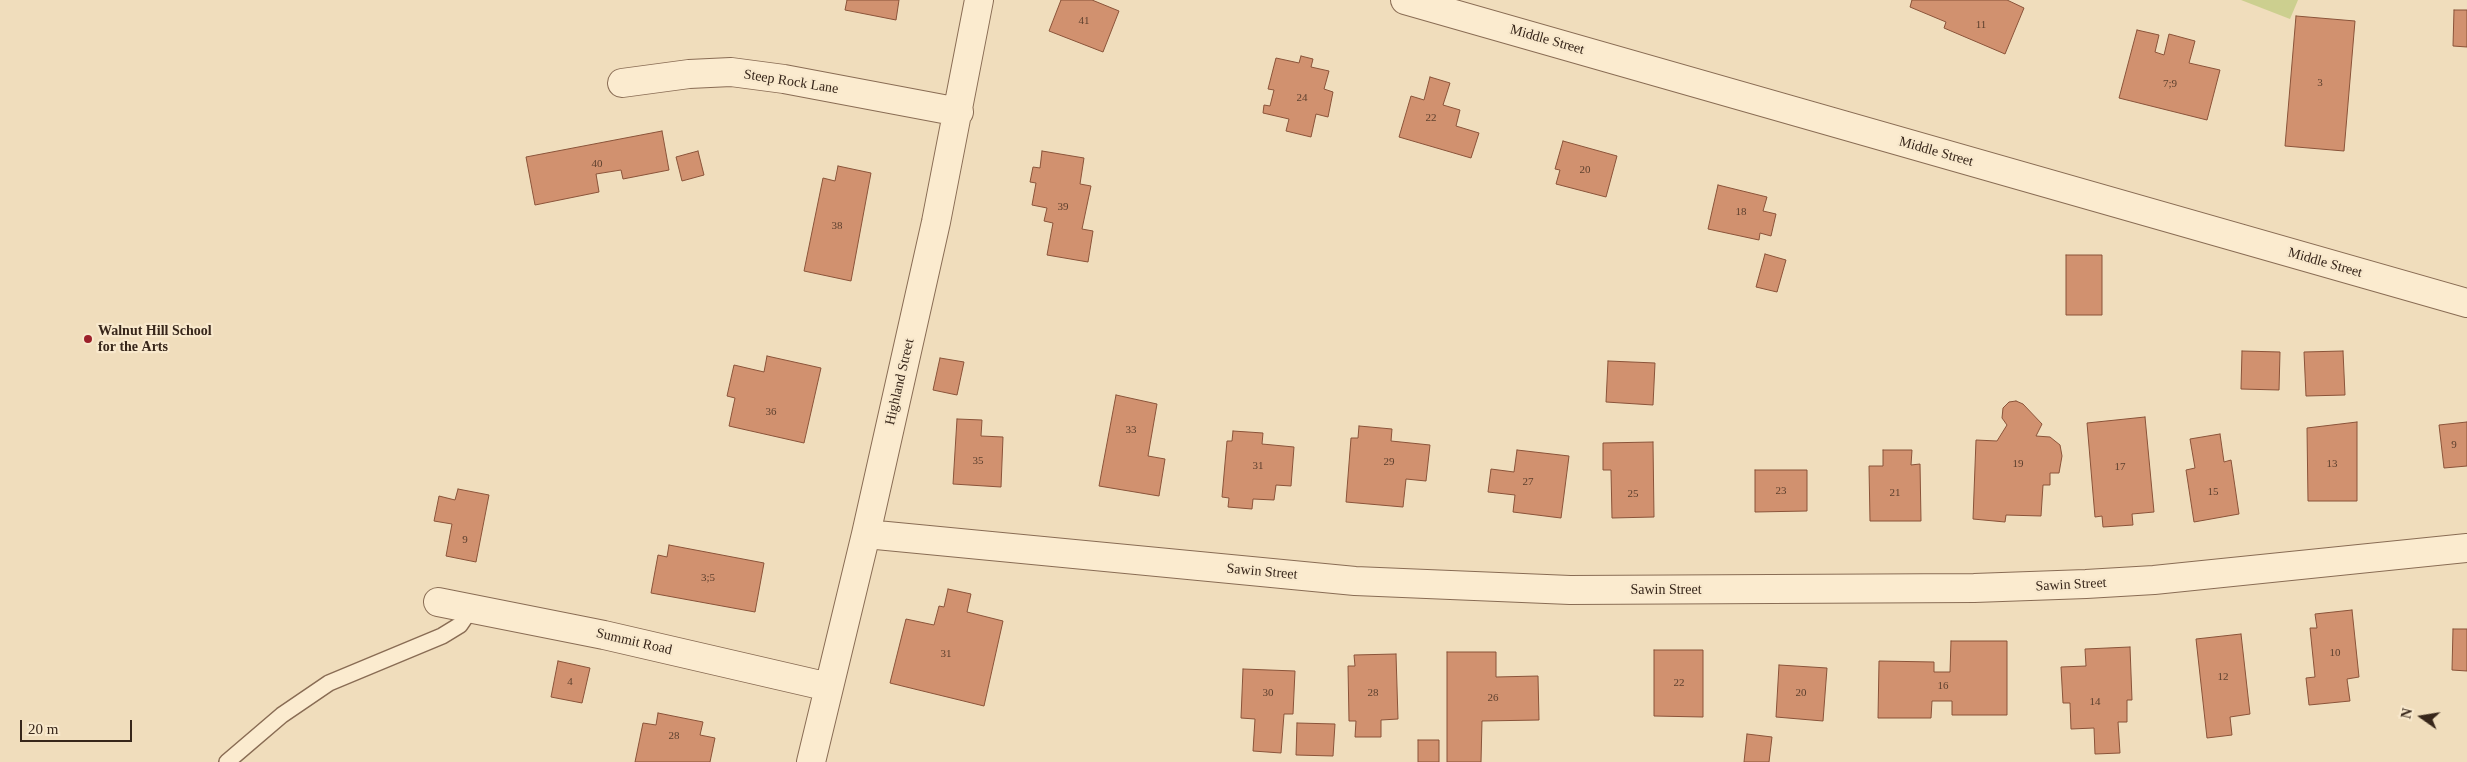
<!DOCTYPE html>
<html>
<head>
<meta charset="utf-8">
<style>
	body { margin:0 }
	#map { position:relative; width:2467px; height:762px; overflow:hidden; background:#f0ddbc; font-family:"Times New Roman",serif }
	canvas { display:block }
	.north { position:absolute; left:2397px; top:692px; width:50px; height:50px; -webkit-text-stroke:4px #f8e8cc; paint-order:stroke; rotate:283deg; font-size:14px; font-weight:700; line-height:20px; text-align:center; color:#37261a }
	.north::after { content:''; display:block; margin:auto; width:18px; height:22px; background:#37261a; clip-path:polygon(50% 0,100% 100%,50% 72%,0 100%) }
	.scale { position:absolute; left:20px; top:720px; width:112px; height:22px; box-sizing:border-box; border:2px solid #37261a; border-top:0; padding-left:6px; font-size:15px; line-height:18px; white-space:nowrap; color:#37261a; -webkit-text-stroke:4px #f8e8cc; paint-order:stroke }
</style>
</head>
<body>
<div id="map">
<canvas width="2467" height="762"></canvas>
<div class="north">N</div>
<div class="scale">20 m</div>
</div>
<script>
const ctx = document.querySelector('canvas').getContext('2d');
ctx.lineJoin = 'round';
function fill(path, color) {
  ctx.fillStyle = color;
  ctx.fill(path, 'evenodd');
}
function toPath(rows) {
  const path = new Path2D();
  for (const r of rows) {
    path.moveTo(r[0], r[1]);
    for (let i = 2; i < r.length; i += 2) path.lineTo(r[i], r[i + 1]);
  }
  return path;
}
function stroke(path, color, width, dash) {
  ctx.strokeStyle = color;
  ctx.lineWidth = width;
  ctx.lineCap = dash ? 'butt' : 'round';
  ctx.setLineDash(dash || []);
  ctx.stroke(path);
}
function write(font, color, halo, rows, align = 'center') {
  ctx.font = font + ' "Times New Roman",serif';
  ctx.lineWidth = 4.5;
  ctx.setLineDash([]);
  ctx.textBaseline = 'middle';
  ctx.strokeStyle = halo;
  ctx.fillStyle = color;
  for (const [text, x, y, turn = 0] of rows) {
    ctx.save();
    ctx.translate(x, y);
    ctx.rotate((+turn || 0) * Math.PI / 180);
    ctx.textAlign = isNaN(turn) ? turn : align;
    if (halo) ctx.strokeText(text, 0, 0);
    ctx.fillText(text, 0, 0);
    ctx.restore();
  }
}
const green = toPath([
	[2241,0,2298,0,2290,19]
]);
const building = toPath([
	[847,0,899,0,896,20,845,10,847,0],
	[1061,0,1092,0,1119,11,1103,52,1049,31,1061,0],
	[1912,0,2007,0,2024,8,2005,54,1944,28,1946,22,1910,7,1912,0],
	[2454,10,2467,10,2467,47,2453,46,2454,10],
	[2296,16,2355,21,2344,151,2285,146,2296,16],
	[2137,30,2159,35,2155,52,2164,55,2169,34,2195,41,2189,63,2220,70,2207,120,2119,98,2137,30],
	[1301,56,1313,59,1311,67,1329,71,1324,89,1333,92,1328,117,1316,114,1311,137,1286,131,1289,119,1263,113,1264,105,1270,106,1274,90,1268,89,1276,58,1299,63,1301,56],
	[1430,77,1450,83,1443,105,1460,110,1456,126,1479,133,1471,158,1399,137,1411,96,1424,100,1430,77],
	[662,131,669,170,623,179,621,170,596,174,599,192,535,205,526,157,662,131],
	[1563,141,1617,156,1606,197,1556,184,1560,170,1555,169,1563,141],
	[698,151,704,175,682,181,676,157,698,151],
	[1042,151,1084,158,1080,184,1091,186,1082,229,1093,231,1088,262,1047,255,1053,223,1044,221,1047,208,1032,205,1036,183,1030,182,1033,167,1040,168,1042,151],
	[838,166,871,173,851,281,804,271,823,178,835,181,838,166],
	[1718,185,1767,197,1763,211,1776,214,1771,236,1760,233,1759,240,1708,229,1718,185],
	[1765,254,1786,260,1777,292,1756,287,1765,254],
	[2066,255,2102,255,2102,315,2066,315,2066,255],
	[2242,351,2280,352,2279,390,2241,389,2242,351],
	[2343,351,2345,395,2306,396,2304,352,2343,351],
	[767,356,821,368,804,443,729,426,735,398,727,396,734,365,764,372,767,356],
	[940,358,964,362,957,395,933,390,940,358],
	[1608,361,1655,363,1653,405,1606,402,1608,361],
	[1116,395,1157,404,1148,456,1165,459,1159,496,1099,486,1116,395],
	[2016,401,2023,404,2042,424,2036,436,2050,437,2060,445,2062,456,2059,473,2050,473,2050,485,2043,485,2041,516,2006,515,2005,522,1973,519,1976,440,1997,441,2007,425,2002,418,2003,408,2009,402,2016,401],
	[2145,417,2154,512,2132,514,2133,525,2103,527,2102,516,2095,517,2087,423,2145,417],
	[957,419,982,420,981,436,1003,437,1001,487,953,484,957,419],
	[2357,422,2357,501,2308,501,2307,428,2357,422],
	[2467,422,2467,466,2444,468,2439,425,2467,422],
	[1359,426,1392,429,1391,441,1430,445,1426,481,1406,479,1403,507,1346,502,1351,438,1358,438,1359,426],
	[1233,431,1263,433,1262,444,1294,447,1291,486,1276,485,1274,500,1253,499,1252,509,1228,507,1229,498,1222,497,1227,441,1232,441,1233,431],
	[2220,434,2224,462,2231,460,2239,514,2194,522,2186,470,2195,468,2190,439,2220,434],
	[1653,442,1654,517,1612,518,1611,470,1603,470,1603,443,1653,442],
	[1517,450,1569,456,1561,518,1513,512,1515,495,1488,492,1491,469,1514,472,1517,450],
	[1883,450,1912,450,1911,465,1920,464,1921,521,1870,521,1869,466,1883,466,1883,450],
	[1755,470,1807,470,1807,511,1755,512,1755,470],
	[458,489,489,495,476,562,446,556,452,524,434,521,439,496,455,500,458,489],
	[669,545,764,563,755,612,651,593,658,555,667,557,669,545],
	[948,589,971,594,967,612,1003,621,984,706,890,683,906,619,934,625,939,606,944,607,948,589],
	[2352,610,2359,677,2347,679,2350,701,2309,705,2306,678,2315,677,2310,628,2317,628,2315,614,2352,610],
	[2453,629,2467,629,2467,671,2452,670,2453,629],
	[2241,634,2250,714,2230,717,2232,735,2207,738,2196,639,2241,634],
	[1951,641,2007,641,2007,715,1952,715,1952,701,1932,701,1931,718,1878,718,1879,661,1934,662,1934,672,1950,672,1951,641],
	[2130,647,2132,700,2127,700,2127,722,2118,722,2120,753,2095,754,2094,728,2071,729,2070,703,2063,703,2061,667,2086,666,2085,649,2130,647],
	[1654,650,1703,650,1703,717,1654,716,1654,650],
	[1447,652,1496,652,1496,677,1538,676,1539,720,1482,721,1481,762,1447,762,1447,652],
	[1396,654,1398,719,1381,720,1381,737,1355,737,1356,721,1349,721,1348,666,1355,666,1354,655,1396,654],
	[558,661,590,668,582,703,551,697,558,661],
	[1779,665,1827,668,1823,721,1776,717,1779,665],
	[1243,669,1295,671,1293,714,1284,714,1281,753,1253,751,1255,719,1241,718,1243,669],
	[658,713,703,722,700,735,715,738,710,762,635,762,643,723,656,725,658,713],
	[1297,723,1335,724,1333,756,1296,755,1297,723],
	[1747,734,1772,737,1769,762,1744,762,1747,734],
	[1418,740,1439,740,1439,762,1418,762,1418,740]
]);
const lane = toPath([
	[227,762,282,715,329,683,442,636,460,625,471,609]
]);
const street = toPath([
	[1405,0,2467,303],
	[622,83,689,74,731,72,784,79,959,112],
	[866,534,1355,581,1570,590,1974,588,2086,584,2154,580,2467,548],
	[438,602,604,635,829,687],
	[811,762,866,534,936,222,979,0]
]);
const markers = [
	[88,339,5,"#9c202a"]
];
const numberNames = [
	["41",1084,21],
	["11",1981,25],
	["3",2320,83],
	["7;9",2170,84],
	["24",1302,98],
	["22",1431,118],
	["40",597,164],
	["20",1585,170],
	["39",1063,207],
	["18",1741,212],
	["38",837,226],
	["36",771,412],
	["33",1131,430],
	["9",2454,445],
	["35",978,461],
	["29",1389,462],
	["19",2018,464],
	["13",2332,464],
	["31",1258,466],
	["17",2120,467],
	["27",1528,482],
	["23",1781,491],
	["15",2213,492],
	["21",1895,493],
	["25",1633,494],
	["9",465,540],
	["3;5",708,578],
	["10",2335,653],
	["31",946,654],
	["12",2223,677],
	["4",570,682],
	["22",1679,683],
	["16",1943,686],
	["30",1268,693],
	["28",1373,693],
	["20",1801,693],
	["26",1493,698],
	["14",2095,702],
	["28",674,736]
];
const streetNames = [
	["Middle Street",1547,40,16],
	["Steep Rock Lane",791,82,9],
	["Middle Street",1936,152,16],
	["Middle Street",2325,263,16],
	["Highland Street",900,382,-77],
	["Sawin Street",1262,572,5],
	["Sawin Street",2071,585,-3],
	["Sawin Street",1666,590],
	["Summit Road",634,642,13]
];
const poiNames = [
	["Walnut Hill School",98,331],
	["for the Arts",98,347]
];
fill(green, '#cccf8f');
fill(building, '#d1916f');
stroke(building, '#8a5339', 1);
stroke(lane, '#896c54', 18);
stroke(street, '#896c54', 30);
stroke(lane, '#fbebcf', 15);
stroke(street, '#fbebcf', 28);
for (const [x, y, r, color] of markers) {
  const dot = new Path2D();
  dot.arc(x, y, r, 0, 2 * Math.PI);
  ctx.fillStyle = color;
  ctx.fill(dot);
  stroke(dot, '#f8e8cc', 2);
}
write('11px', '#5e412f', null, numberNames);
write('14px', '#37261a', '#f8e8cc', streetNames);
write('bold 14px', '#37261a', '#f8e8cc', poiNames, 'left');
</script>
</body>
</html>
